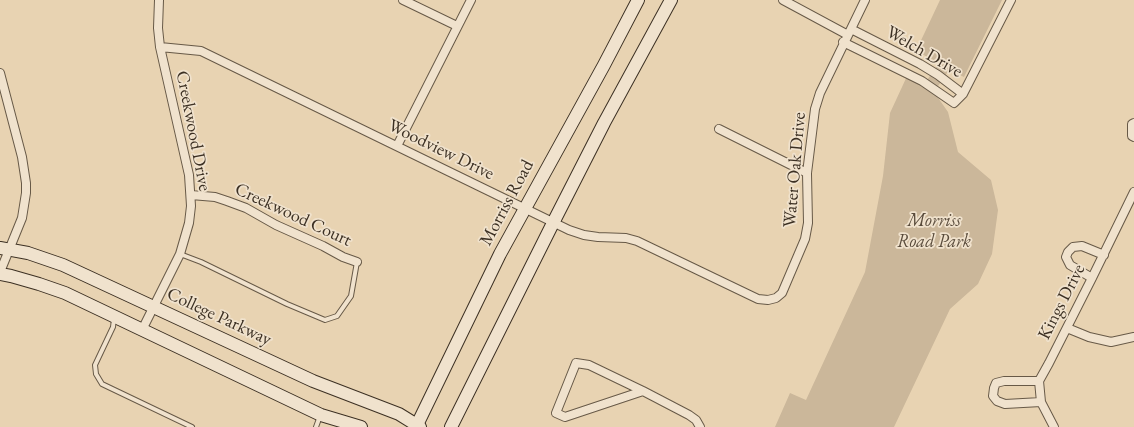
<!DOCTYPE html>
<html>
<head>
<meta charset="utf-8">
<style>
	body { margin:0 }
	canvas { display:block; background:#e8d3b2 }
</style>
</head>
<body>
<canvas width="1134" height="427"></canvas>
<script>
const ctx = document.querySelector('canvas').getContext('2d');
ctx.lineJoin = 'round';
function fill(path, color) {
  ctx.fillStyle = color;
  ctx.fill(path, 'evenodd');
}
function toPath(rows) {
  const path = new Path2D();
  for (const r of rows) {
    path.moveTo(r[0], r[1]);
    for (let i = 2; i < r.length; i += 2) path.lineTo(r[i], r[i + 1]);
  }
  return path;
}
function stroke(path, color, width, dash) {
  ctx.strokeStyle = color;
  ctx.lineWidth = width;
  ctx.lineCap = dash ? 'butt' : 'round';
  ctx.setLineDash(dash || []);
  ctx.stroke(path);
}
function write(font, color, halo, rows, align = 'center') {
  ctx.font = font + ' "EB Garamond",serif';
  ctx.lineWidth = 3.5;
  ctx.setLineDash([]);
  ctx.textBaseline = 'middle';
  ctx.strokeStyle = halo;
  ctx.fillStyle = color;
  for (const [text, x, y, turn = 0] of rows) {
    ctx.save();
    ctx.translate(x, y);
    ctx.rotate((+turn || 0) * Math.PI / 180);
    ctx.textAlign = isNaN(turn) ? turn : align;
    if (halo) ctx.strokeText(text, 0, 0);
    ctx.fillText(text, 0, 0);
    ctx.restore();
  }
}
const green = toPath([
	[940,0,1002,0,964,77,949,70,934,92,948,112,958,152,991,180,998,210,992,254,978,284,950,309,894,427,775,427,790,393,806,400,865,272,883,176,890,113,908,74,925,83,939,63,916,51]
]);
const lane = toPath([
	[180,254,201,262,287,304,325,320,337,316,351,296,357,262],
	[114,319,113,327,95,365,96,374,102,384,192,427],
	[316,427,320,416]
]);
const street = toPath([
	[403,0,457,26],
	[783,0,848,35],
	[851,29,920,64,938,75,963,94],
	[843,42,922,81,954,103,963,94,1011,0],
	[160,47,201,51,569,230,584,235,598,237,626,238,637,241,758,299,768,300,776,298,782,293,805,239,808,223,807,173,815,109,820,93,865,0],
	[0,73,22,157,26,183,26,193,22,218,0,272],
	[1134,123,1132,124,1132,136,1134,137],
	[719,129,807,173],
	[397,146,471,0],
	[191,195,215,197,227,201,246,208,276,225,323,246,343,257,357,262],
	[1092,278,1070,265,1066,257,1068,252,1073,247,1082,246,1104,255],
	[1067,328,1089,337,1111,342,1134,337],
	[142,330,180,254,189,223,191,206,189,175,160,47,158,28,159,0],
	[576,363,589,365,643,391,565,417,556,413,576,363],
	[1039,381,1004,381,996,383,994,388,993,396,997,401,1005,404,1041,402],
	[643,391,689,415,696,420,700,427],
	[1054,427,1041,402,1039,381,1049,363,1092,278,1134,192]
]);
const secondary = toPath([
	[0,248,28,253,63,265,313,381,399,414,420,427],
	[0,274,11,276,39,284,65,293,321,415,361,427],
	[416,427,500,254,604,65,638,0],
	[451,427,553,223,604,123,671,0]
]);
const streetNames = [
	["Welch Drive",924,52,30],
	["Creekwood Drive",193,131,79],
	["Woodview Drive",441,150,26],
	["Water Oak Drive",795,170,-85],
	["Morriss Road",507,203,-62],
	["Creekwood Court",293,215,25],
	["Kings Drive",1062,302,-63],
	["College Parkway",219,317,25]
];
const parkNames = [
	["Morriss",934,221],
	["Road Park",934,242]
];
fill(green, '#cbb79a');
stroke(lane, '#675947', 6);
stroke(street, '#675947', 10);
stroke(secondary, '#3c3023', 14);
stroke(lane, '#f0e2cd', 4);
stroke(street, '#f0e2cd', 8);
stroke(secondary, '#f0e2cd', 12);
write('18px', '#3c3023', '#f0e2cd', streetNames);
write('italic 18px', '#594b3b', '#f0e2cd', parkNames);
</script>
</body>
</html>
